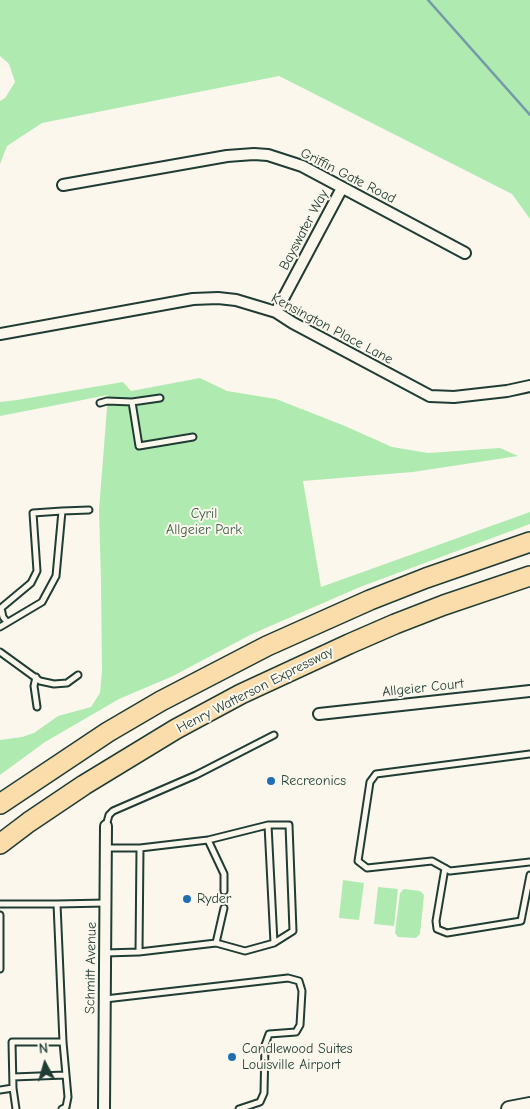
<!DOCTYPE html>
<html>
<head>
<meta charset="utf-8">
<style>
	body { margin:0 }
	#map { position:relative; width:530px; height:1109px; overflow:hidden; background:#fbf7ec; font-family:"Comic Neue",sans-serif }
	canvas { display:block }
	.north { position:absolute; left:20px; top:1039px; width:50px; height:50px; -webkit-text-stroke:4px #fbf7ec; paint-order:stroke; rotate:354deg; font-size:14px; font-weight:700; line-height:20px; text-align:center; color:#1f3d34 }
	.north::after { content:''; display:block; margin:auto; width:18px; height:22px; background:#1f3d34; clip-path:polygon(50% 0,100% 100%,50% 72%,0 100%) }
</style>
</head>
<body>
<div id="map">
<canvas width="530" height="1109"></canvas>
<div class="north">N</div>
</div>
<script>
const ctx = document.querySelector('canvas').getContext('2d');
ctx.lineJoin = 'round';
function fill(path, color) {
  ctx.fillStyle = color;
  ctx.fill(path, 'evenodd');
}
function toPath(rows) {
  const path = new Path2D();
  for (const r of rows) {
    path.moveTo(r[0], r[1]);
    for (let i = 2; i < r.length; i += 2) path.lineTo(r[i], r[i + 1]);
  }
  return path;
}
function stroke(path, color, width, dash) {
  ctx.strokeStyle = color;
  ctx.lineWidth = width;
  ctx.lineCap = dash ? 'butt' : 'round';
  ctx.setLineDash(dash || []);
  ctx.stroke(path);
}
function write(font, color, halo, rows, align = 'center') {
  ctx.font = font + ' "Comic Neue",sans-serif';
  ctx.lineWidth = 4;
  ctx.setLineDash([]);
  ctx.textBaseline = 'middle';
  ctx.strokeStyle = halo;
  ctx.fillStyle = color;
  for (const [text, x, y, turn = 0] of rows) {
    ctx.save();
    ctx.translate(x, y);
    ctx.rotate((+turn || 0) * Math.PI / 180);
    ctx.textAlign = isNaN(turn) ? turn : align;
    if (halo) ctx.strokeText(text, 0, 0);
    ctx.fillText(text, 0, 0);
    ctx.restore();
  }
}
const green = toPath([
	[0,0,530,0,530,219,512,194,279,76,42,123,7,146,0,164,0,101,5,98,15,82,9,64,0,56],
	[200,378,227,391,276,399,345,426,392,447,428,453,500,448,518,456,413,472,303,481,321,587,530,512,530,524,360,587,252,634,173,676,119,699,45,742,0,775,0,740,22,737,34,733,58,716,91,707,100,693,102,671,101,582,99,510,108,395,0,416,0,402,17,400,123,382,131,391],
	[343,880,364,883,359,920,339,918],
	[378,887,398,889,394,926,374,924],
	[404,889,420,891,424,895,420,934,416,938,398,937,395,933,400,893]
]);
const stream = toPath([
	[428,0,530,115]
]);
const service = toPath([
	[132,402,139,446,193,437],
	[100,403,107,401,132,402,160,398],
	[62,511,89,510],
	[0,627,42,602,56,576,62,511,33,513,37,571,31,583,1,608,3,617,7,622],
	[0,652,40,681,54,684,67,683,78,675],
	[36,677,34,686,37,707],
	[530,754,376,774,370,782,358,861,367,868,432,861,450,871,530,862],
	[268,825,274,943],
	[106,826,109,815,113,811,196,775,274,735],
	[208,840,224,874,224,891],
	[445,868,436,921,437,929,447,933,521,921,530,875],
	[0,904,57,904],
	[0,915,0,969],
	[216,943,224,908],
	[139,952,140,848],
	[105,953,139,952,216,943,245,951,274,943,293,931,289,825,268,825,208,840,140,848,106,848],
	[105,999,288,978,299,981,302,991,300,1025,296,1032,269,1034,265,1045,264,1093,260,1102,239,1109],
	[13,1077,65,1075],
	[13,1088,16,1109],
	[0,1090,13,1088,12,1042,63,1042],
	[62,1109,66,1107,68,1097,63,1042,57,904,106,903]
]);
const minor = toPath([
	[63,185,227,156,254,154,268,155,302,166,465,253],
	[276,312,342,188],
	[0,334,193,299,218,298,236,300,276,312,293,323,430,396,454,397,507,391,530,386],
	[319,714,530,691],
	[104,1109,106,826]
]);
const tertiary = toPath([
	[509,1109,530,1105]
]);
const motorway = toPath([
	[0,804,108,732,161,701,267,646,370,600,426,578,530,542],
	[0,844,29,822,84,785,176,729,241,694,349,644,395,624,444,605,530,576]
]);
const markers = [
	[271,781,5,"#1f6fb2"],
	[187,899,5,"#1f6fb2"],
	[232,1057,5,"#1f6fb2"]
];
const streetNames = [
	["Griffin Gate Road",348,176,27],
	["Bayswater Way",304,230,-62],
	["Kensington Place Lane",332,329,28],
	["Allgeier Court",423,688,-6],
	["Henry Watterson Expressway",255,690,-27],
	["Schmitt Avenue",91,968,-89]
];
const parkNames = [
	["Cyril",204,514],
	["Allgeier Park",204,530]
];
const poiNames = [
	["Recreonics",281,781],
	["Ryder",197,899],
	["Candlewood Suites",242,1049],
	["Louisville Airport",242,1065]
];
fill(green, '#afebb1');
stroke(stream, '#7499a9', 2.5);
stroke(service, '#1f3d34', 9);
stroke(minor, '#1f3d34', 14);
stroke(tertiary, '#1f3d34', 18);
stroke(motorway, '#1f3d34', 22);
stroke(service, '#fbf7ec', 5);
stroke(minor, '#fbf7ec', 10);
stroke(tertiary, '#fbf7ec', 14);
stroke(motorway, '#fbddab', 19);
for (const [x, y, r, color] of markers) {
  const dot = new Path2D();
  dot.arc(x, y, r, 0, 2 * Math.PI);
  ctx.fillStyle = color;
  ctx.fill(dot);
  stroke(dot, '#fbf7ec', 2);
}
write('14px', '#1f3d34', '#fbf7ec', streetNames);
write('14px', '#3c604d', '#fbf7ec', parkNames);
write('14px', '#1f3d34', '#fbf7ec', poiNames, 'left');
</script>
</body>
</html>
